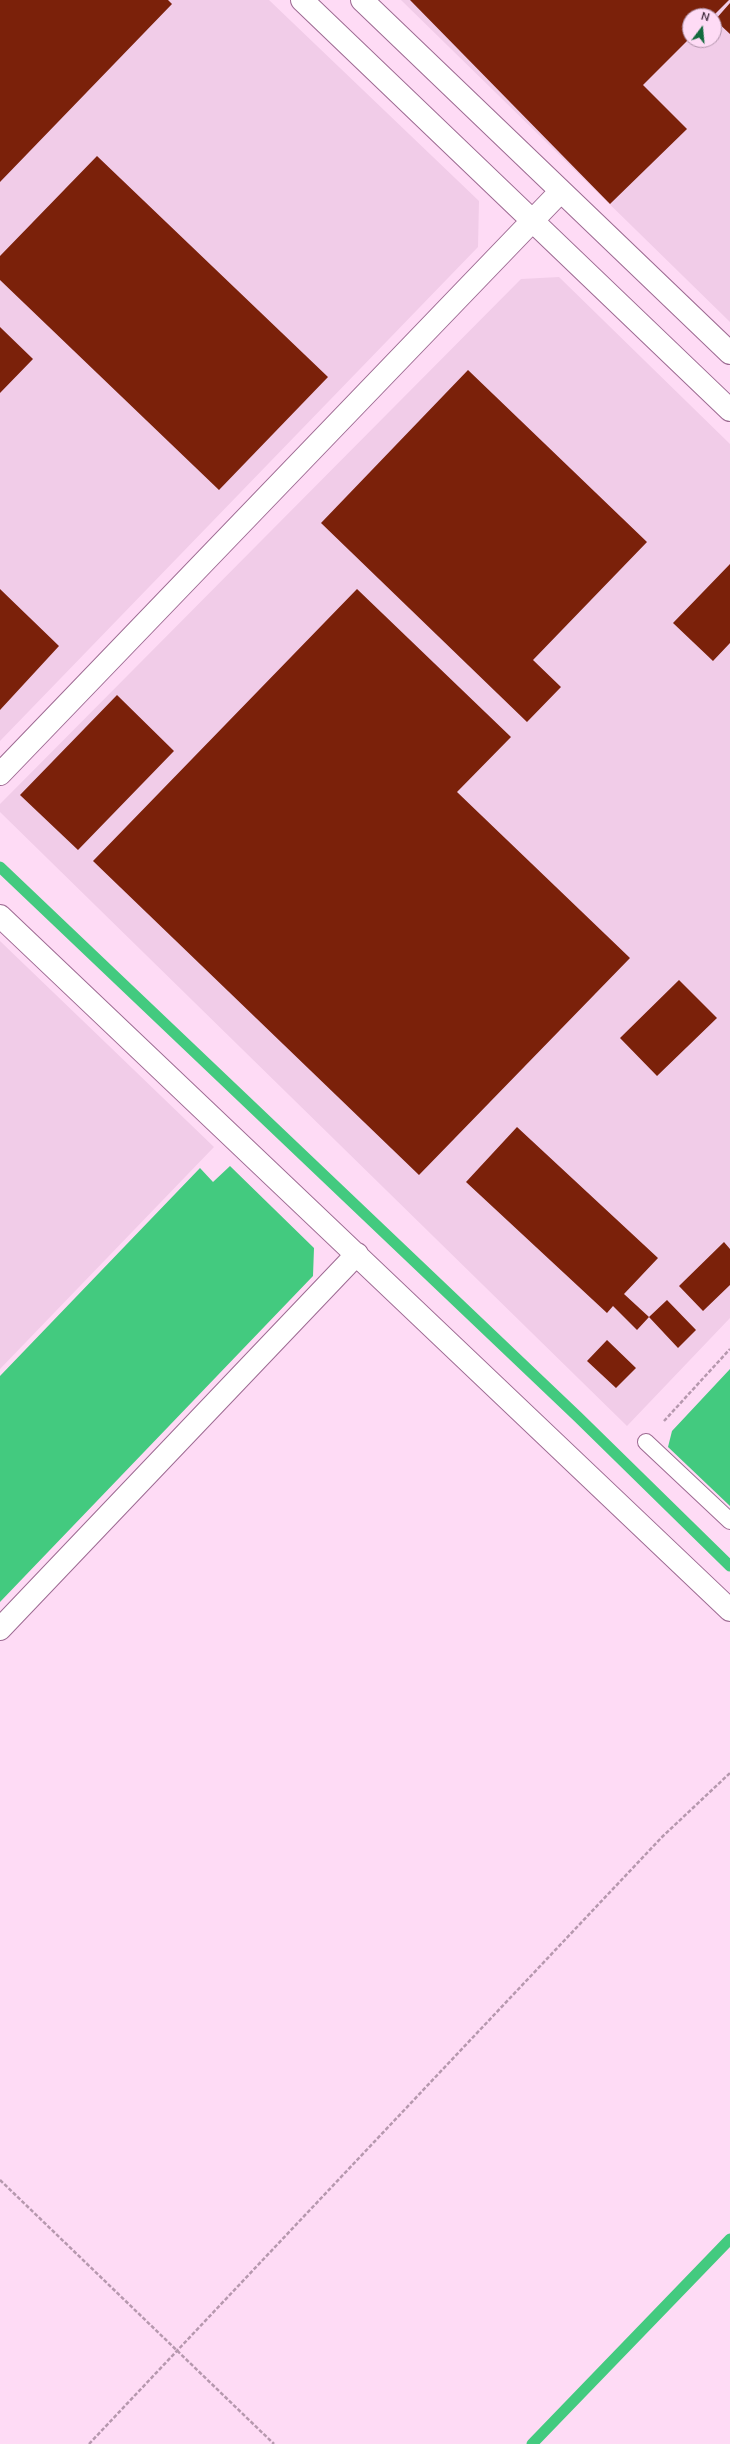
<!DOCTYPE html>
<html>
<head>
<meta charset="utf-8">
<style>
	body { margin:0 }
	#map { position:relative; width:730px; height:2444px; overflow:hidden; background:#fedbf5; font-family:"Nunito Sans",sans-serif }
	canvas { display:block }
	.north { position:absolute; left:682px; top:8px; width:40px; height:40px; box-sizing:border-box; background:#fedbf5; border:1px solid #b193aa; border-radius:50%; rotate:16deg; font-size:11px; font-weight:700; line-height:16px; text-align:center; color:#3d2839 }
	.north::after { content:''; display:block; margin:auto; width:14px; height:18px; background:#116a3d; clip-path:polygon(50% 0,100% 100%,50% 72%,0 100%) }
</style>
</head>
<body>
<div id="map">
<canvas width="730" height="2444"></canvas>
<div class="north">N</div>
</div>
<script>
const ctx = document.querySelector('canvas').getContext('2d');
ctx.lineJoin = 'round';
function fill(path, color) {
  ctx.fillStyle = color;
  ctx.fill(path, 'evenodd');
}
function toPath(rows) {
  const path = new Path2D();
  for (const r of rows) {
    path.moveTo(r[0], r[1]);
    for (let i = 2; i < r.length; i += 2) path.lineTo(r[i], r[i + 1]);
  }
  return path;
}
function stroke(path, color, width, dash) {
  ctx.strokeStyle = color;
  ctx.lineWidth = width;
  ctx.lineCap = dash ? 'butt' : 'round';
  ctx.setLineDash(dash || []);
  ctx.stroke(path);
}
const built = toPath([
	[0,0,269,0,479,201,478,247,0,741],
	[401,0,730,0,730,322],
	[690,16,714,16,714,40,690,40],
	[559,277,730,444,730,1318,627,1426,0,812,0,804,521,279],
	[0,941,214,1147,0,1369]
]);
const water = toPath([
	[230,1166,314,1248,313,1276,0,1602,0,1376,200,1168,213,1182],
	[730,1369,730,1506,668,1447,672,1431]
]);
const stream = toPath([
	[0,867,578,1417,730,1566],
	[532,2444,730,2239]
]);
const building = toPath([
	[0,0,168,0,172,4,0,182],
	[410,0,729,0,713,16,690,16,690,38,643,85,687,129,610,204],
	[730,3,730,34,715,20],
	[97,156,328,377,219,490,0,280,0,256],
	[0,327,33,359,0,393],
	[468,370,647,542,533,660,561,687,527,722,321,523],
	[730,564,730,643,713,661,673,623],
	[0,589,59,646,0,710],
	[357,589,511,737,457,792,630,958,419,1175,93,861],
	[117,695,174,751,78,850,20,795],
	[679,980,717,1018,657,1076,620,1038],
	[517,1127,658,1258,624,1294,649,1317,637,1330,613,1306,607,1313,466,1182],
	[724,1242,730,1249,730,1285,703,1311,679,1286],
	[667,1300,696,1330,678,1348,649,1317],
	[607,1340,636,1368,616,1388,587,1361]
]);
const path = toPath([
	[664,1421,730,1349],
	[0,2180,274,2444],
	[89,2444,662,1837,730,1773]
]);
const lane = toPath([
	[646,1442,730,1521]
]);
const street = toPath([
	[0,916,730,1610],
	[0,1629,357,1254]
]);
const secondary = toPath([
	[302,0,730,410],
	[362,0,730,353],
	[0,774,561,191]
]);
fill(built, '#f1cce8');
fill(water, '#43ca7f');
stroke(stream, '#43ca7f', 11);
fill(building, '#7b210a');
stroke(lane, '#9d6a92', 18);
stroke(street, '#9d6a92', 24);
stroke(secondary, '#9d6a92', 24);
stroke(path, '#b698ae', 2.5, [4, 2]);
stroke(lane, '#fff', 16);
stroke(street, '#fff', 22);
stroke(secondary, '#fff', 22);
</script>
</body>
</html>
